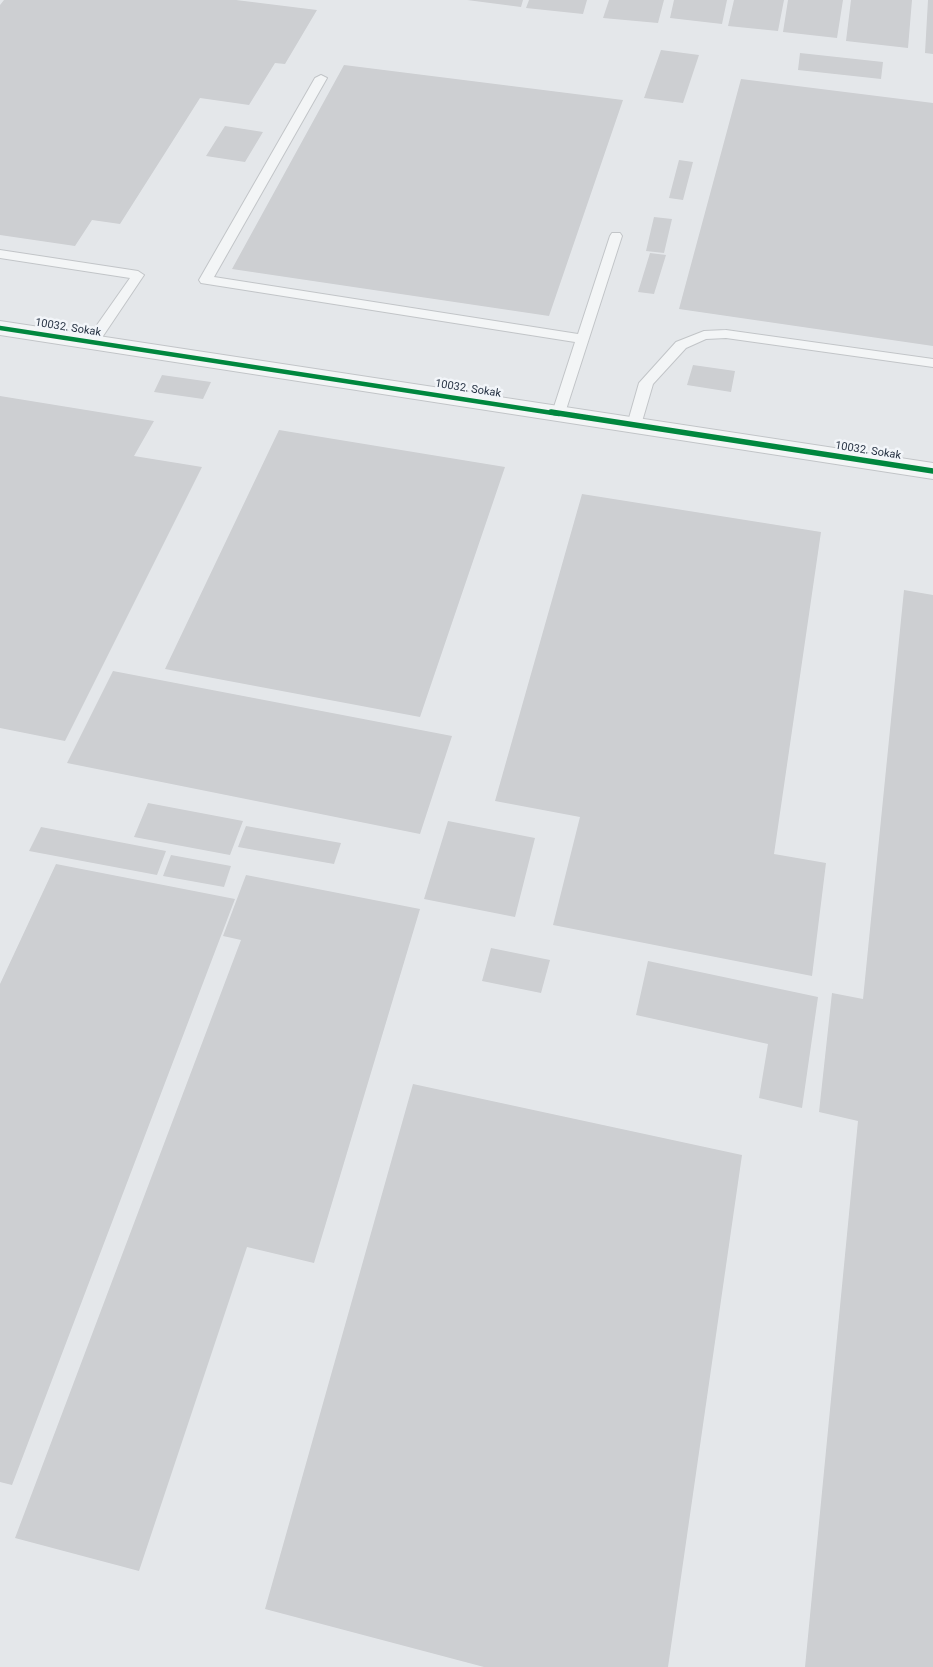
<!DOCTYPE html>
<html>
<head>
<meta charset="utf-8">
<style>
	body { margin:0 }
	canvas { display:block; background:#e4e7ea }
</style>
</head>
<body>
<canvas width="933" height="1667"></canvas>
<script>
const ctx = document.querySelector('canvas').getContext('2d');
ctx.lineJoin = 'round';
function fill(path, color) {
  ctx.fillStyle = color;
  ctx.fill(path, 'evenodd');
}
function toPath(rows) {
  const path = new Path2D();
  for (const r of rows) {
    path.moveTo(r[0], r[1]);
    for (let i = 2; i < r.length; i += 2) path.lineTo(r[i], r[i + 1]);
  }
  return path;
}
function stroke(path, color, width, dash) {
  ctx.strokeStyle = color;
  ctx.lineWidth = width;
  ctx.lineCap = dash ? 'butt' : 'round';
  ctx.setLineDash(dash || []);
  ctx.stroke(path);
}
function write(font, color, halo, rows, align = 'center') {
  ctx.font = font + ' Roboto,sans-serif';
  ctx.lineWidth = 5;
  ctx.setLineDash([]);
  ctx.textBaseline = 'middle';
  ctx.strokeStyle = halo;
  ctx.fillStyle = color;
  for (const [text, x, y, turn = 0] of rows) {
    ctx.save();
    ctx.translate(x, y);
    ctx.rotate((+turn || 0) * Math.PI / 180);
    ctx.textAlign = isNaN(turn) ? turn : align;
    if (halo) ctx.strokeText(text, 0, 0);
    ctx.fillText(text, 0, 0);
    ctx.restore();
  }
}
const building = toPath([
	[4,0,236,0,317,10,285,64,275,63,249,105,200,98,120,224,92,220,75,246,0,235,0,5],
	[467,0,523,0,521,7],
	[529,0,587,0,583,14,526,8],
	[609,0,664,0,658,23,603,18],
	[674,0,727,0,722,24,670,18],
	[734,0,784,0,778,31,728,26],
	[788,0,843,0,837,38,783,32],
	[851,0,912,0,908,48,846,41],
	[928,0,933,0,933,54,925,53],
	[661,50,699,55,683,103,644,98],
	[800,53,883,62,881,79,798,70],
	[344,65,623,100,549,316,232,269],
	[741,79,933,103,933,346,679,309],
	[225,126,263,132,245,162,206,156],
	[679,160,693,162,683,200,669,198],
	[654,217,672,219,664,253,646,251],
	[650,253,666,255,654,294,638,292],
	[693,365,735,371,731,392,687,385],
	[162,375,211,382,203,399,154,392],
	[0,396,154,421,134,456,202,467,65,741,0,728],
	[279,430,505,467,420,717,165,669],
	[582,494,821,532,774,854,826,863,812,976,553,925,580,817,495,801],
	[904,590,933,595,933,1667,805,1667,858,1121,819,1112,832,993,863,999],
	[113,671,452,736,420,834,67,763],
	[148,803,243,821,230,855,134,837],
	[448,821,535,838,515,917,424,899],
	[246,826,341,843,334,864,238,847],
	[41,827,166,851,157,875,29,851],
	[171,855,231,866,224,887,163,876],
	[56,864,235,899,12,1485,0,1482,0,984],
	[246,875,420,909,314,1263,247,1247,139,1571,15,1538,241,940,223,936],
	[491,948,550,960,541,993,482,981],
	[648,961,818,997,802,1108,759,1098,768,1044,636,1015],
	[413,1084,742,1155,668,1667,484,1667,265,1609]
]);
const lane = toPath([
	[321,75,327,78,214,277,578,334,610,236,612,233,620,233,622,236,564,416,554,416,552,413,575,342,201,283,199,280,315,78,321,75],
	[0,250,138,271,144,275,97,345,92,346,85,342,130,278,0,258,0,250],
	[726,330,933,359,933,367,726,338,706,339,686,348,653,384,641,425,639,428,629,428,627,425,639,383,676,342,704,331,726,330]
]);
const street = toPath([
	[0,321,933,463,933,479,0,335,0,321]
]);
const cyclewayFar1 = toPath([
	[0,328,559,414]
]);
const cycleway = toPath([
	[551,412,933,471]
]);
const farStreetnames = [
	["10032. Sokak",68,328,9],
	["10032. Sokak",468,389,9],
	["10032. Sokak",868,451,9]
];
fill(building, '#cdcfd2');
stroke(lane, '#c2c5c8', 2);
stroke(street, '#c2c5c8', 2);
fill(lane, '#f3f5f6');
fill(street, '#f3f5f6');
stroke(cyclewayFar1, '#00873e', 4.5);
stroke(cycleway, '#00873e', 5.5);
write('11px', '#283445', '#f2f5f9', farStreetnames);
</script>
</body>
</html>
